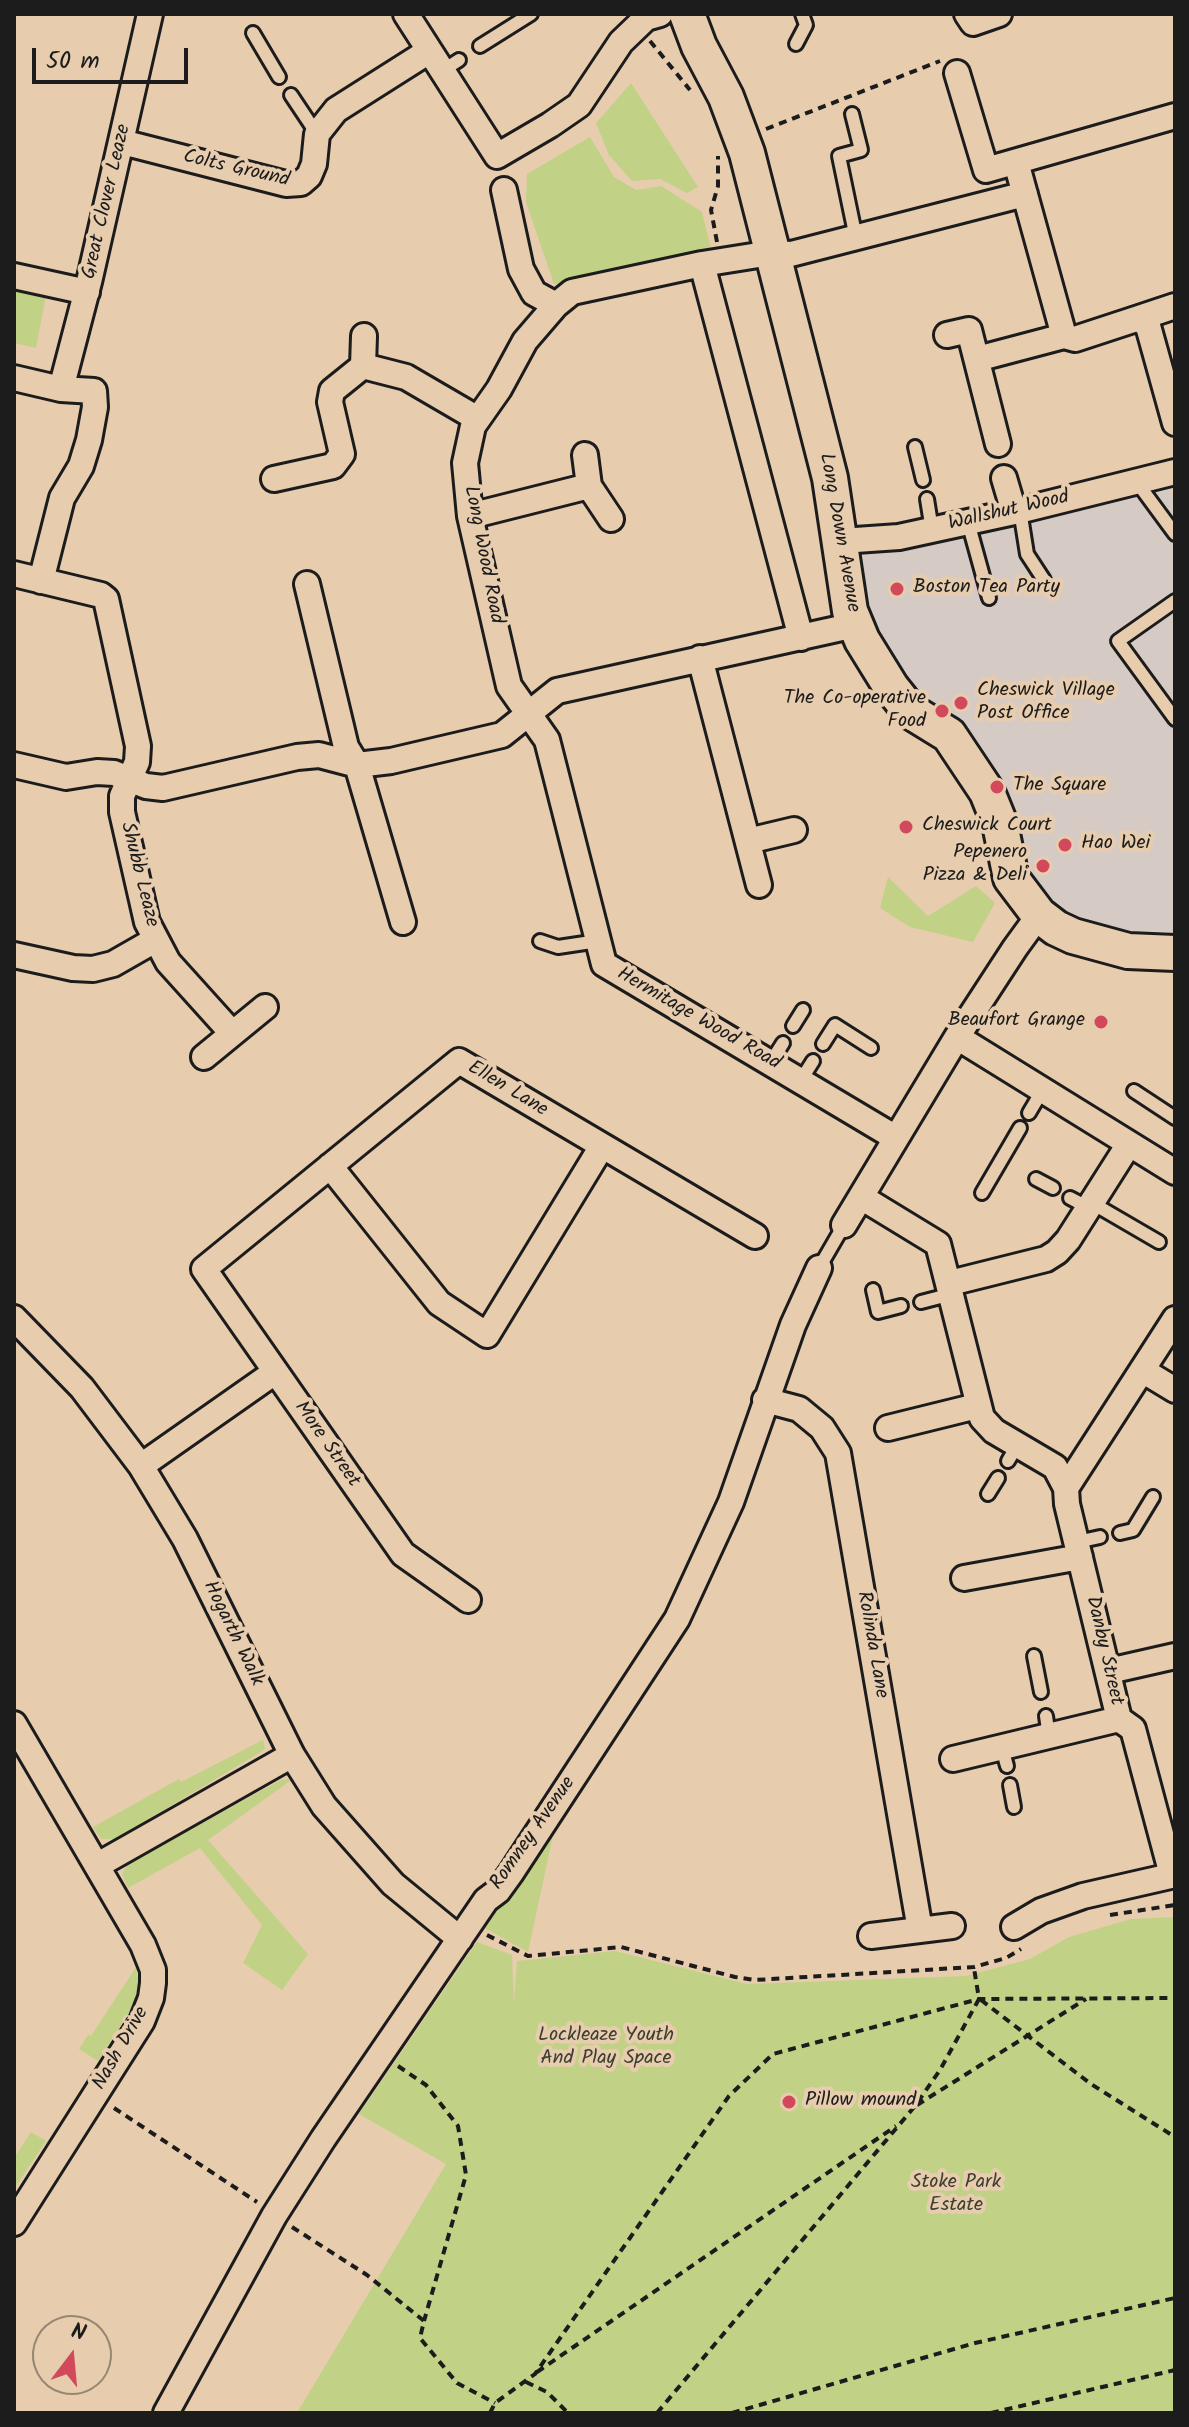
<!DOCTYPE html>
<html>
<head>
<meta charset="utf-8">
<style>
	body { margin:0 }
	#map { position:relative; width:1189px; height:2427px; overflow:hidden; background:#e7ccae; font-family:Kalam,sans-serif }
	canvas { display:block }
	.frame { position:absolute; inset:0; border:16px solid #1c1c1c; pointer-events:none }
	.north { position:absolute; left:32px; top:2315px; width:80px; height:80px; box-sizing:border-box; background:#e7ccae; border:2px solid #968674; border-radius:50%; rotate:16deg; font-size:22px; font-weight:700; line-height:32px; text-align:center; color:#1c1c1c }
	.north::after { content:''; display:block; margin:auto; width:28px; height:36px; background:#d1495b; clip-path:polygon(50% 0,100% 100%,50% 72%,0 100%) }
	.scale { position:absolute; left:32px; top:48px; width:156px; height:36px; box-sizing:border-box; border:4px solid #1c1c1c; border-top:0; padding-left:10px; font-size:24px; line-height:28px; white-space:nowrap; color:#1c1c1c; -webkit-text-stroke:6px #e7ccae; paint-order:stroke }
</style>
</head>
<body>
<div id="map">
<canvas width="1189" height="2427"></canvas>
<div class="frame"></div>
<div class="north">N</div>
<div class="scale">50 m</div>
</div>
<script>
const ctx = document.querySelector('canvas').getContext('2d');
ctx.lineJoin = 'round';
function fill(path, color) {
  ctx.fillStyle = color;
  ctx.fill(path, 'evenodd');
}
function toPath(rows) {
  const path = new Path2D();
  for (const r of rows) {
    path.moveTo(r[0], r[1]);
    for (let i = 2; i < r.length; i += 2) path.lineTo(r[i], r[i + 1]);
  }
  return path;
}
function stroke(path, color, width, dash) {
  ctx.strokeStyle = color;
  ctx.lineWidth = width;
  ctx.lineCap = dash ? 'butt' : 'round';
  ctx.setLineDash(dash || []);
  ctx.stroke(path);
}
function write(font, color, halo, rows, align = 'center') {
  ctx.font = font + ' Kalam,sans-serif';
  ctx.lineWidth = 8;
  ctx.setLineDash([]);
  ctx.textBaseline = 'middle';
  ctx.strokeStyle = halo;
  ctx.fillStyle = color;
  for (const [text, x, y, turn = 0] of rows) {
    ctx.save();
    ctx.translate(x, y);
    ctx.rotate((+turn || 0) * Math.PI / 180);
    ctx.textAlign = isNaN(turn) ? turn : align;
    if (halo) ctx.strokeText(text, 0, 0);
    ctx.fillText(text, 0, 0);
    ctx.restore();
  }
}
const built = toPath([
	[1163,480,1175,498,1175,941,1139,942,1067,915,1029,889,1017,852,1015,805,951,724,901,694,849,570,855,559,866,551]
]);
const green = toPath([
	[631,83,698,187,687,193,660,179,632,181,609,155,596,123],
	[590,137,614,177,636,190,661,186,702,212,711,249,554,284,526,202,527,174],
	[14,288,46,295,36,348,14,343],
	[888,877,928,916,976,886,995,903,973,942,910,927,880,908],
	[263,1740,265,1748,261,1752,115,1839,101,1839,93,1827,179,1779,181,1782],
	[288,1779,290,1781,208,1840,308,1954,282,1990,243,1963,262,1925,200,1848,128,1888,122,1874,129,1863,281,1780],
	[555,1826,528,1952,485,1928],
	[1175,1917,1175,2413,297,2413,446,2164,359,2114,477,1942,512,1955,514,2004,517,1961,615,1951,747,1984,966,1976,1030,1959,1069,1937,1131,1919],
	[136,1967,139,1986,135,2003,98,2061,79,2049,88,2035,91,2036],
	[31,2132,46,2141,14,2189,14,2158]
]);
const path = toPath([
	[650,41,690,90],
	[766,129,940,61],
	[717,242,711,210,718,186,718,156],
	[1110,1915,1175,1905],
	[487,1935,528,1956,621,1947,735,1977,755,1980,974,1967,1006,1958,1021,1949],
	[981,2000,1091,2084,1175,2137],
	[398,2066,426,2085,458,2126,466,2175,424,2321],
	[917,2105,1086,1999],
	[114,2108,257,2202],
	[292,2227,367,2275,424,2321,420,2338,457,2383,495,2403],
	[537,2372,896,2126],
	[526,2382,547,2392,568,2413],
	[490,2413,495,2403,535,2374,729,2096,773,2054,979,1999,1175,1998],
	[657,2413,915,2106,940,2070,979,1999,974,1968],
	[732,2413,975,2343,1175,2298],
	[991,2413,1175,2370]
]);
const lane = toPath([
	[253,33,279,77],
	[796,44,806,25,802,14],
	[480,46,531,14],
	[442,71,459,60],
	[291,95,317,134],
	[852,114,861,150,839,156,856,238],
	[915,447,923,480],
	[1136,481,1175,534],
	[927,499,932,530],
	[1020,510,1027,554,1044,580],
	[968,522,989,598],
	[1175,601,1118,641,1175,719],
	[540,941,558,947,598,941],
	[793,1026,803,1010],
	[823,1044,835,1025,871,1048],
	[771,1062,783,1043],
	[801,1080,813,1061],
	[1134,1091,1175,1118],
	[1029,1113,1042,1091],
	[1036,1179,1053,1188],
	[982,1193,1020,1128],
	[1070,1198,1089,1208],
	[1092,1203,1159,1242],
	[819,1268,844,1225],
	[873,1290,878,1312,901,1306],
	[921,1302,952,1294],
	[1008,1461,1018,1444],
	[988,1494,998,1478],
	[1120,1533,1133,1530,1153,1497],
	[1077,1542,1100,1537],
	[1034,1656,1041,1692],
	[1046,1716,1049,1737],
	[1002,1748,1007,1766],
	[1010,1785,1014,1807]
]);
const street = toPath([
	[406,14,497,156,550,125,579,105,621,42,646,18,660,14],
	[967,14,973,23,999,14],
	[957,73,986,170,1175,116],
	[122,142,286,184,301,183,309,176,314,164,317,134,336,110,429,51],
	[1016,162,1064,336,1075,339,1139,318,1148,326,1175,423],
	[504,190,521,269,534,293,556,305],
	[702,264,801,638],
	[14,276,87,292],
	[1139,318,1175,306],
	[947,335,969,330,998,444],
	[977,359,1064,336],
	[363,366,406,377,478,419],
	[14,378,61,389],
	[585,455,589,486,611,519],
	[1004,478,1014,512],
	[274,479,333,466,342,454,330,402,332,391,363,366,364,336],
	[470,516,589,486],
	[841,541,899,537,1014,512,1175,472],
	[14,574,101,595,106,599,138,746,137,762,122,796,122,812,147,922,168,962,232,1033],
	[41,581,62,498,81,466,89,440,95,407,94,391,61,389,89,282,150,14],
	[307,584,346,747,357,765,403,922],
	[700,658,759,885],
	[14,765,66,777,97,772,114,773,146,786,163,788,297,757,319,755,357,765,391,761,502,735,557,691,855,625],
	[748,841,794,830],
	[14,955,73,968,93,969,113,964,155,940],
	[957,1037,1175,1172],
	[204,1057,265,1007],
	[896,1138,604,964,547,740,509,686,470,516,465,463,473,426,499,389,525,341,556,305,572,292,702,264,771,253,791,254,1025,194],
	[330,1166,439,1303,487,1335,602,1146],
	[861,1197,938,1244,982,1418,994,1431,1055,1467,1066,1488,1067,1504,1119,1719],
	[844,1225,957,1037,1015,948,1039,915],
	[950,1283,1046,1259,1057,1252,1068,1240,1129,1144],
	[14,1318,82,1388,141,1466,185,1539,292,1755,324,1806,393,1884,460,1939],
	[1142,1370,1175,1390],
	[765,1400,799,1409,822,1428,838,1453,920,1930],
	[888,1428,977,1406],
	[141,1466,275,1372],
	[1066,1488,1175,1319],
	[964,1578,1080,1557],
	[468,1600,403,1554,204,1269,459,1061,755,1236],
	[1109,1671,1175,1656],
	[1119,1719,1133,1729,1172,1875],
	[14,1724,143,1945,153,1970,153,1983,151,1998,142,2021,14,2223],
	[953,1759,1119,1719],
	[98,1865,292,1755],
	[1014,1927,1041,1911,1083,1896,1175,1875],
	[871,1936,952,1926],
	[166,2413,274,2216,323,2139,486,1900,498,1891,511,1873,677,1619,731,1502,793,1325,819,1268]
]);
const secondary = toPath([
	[687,14,699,46,726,97,747,153,830,478,850,611,862,640,891,687,910,711,949,735,987,792,1000,824,1011,878,1039,915,1056,928,1073,936,1128,951,1175,953]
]);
const markers = [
	[897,589,8,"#d1495b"],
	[961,703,8,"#d1495b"],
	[942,711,8,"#d1495b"],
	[997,787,8,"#d1495b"],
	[906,827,8,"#d1495b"],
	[1065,845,8,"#d1495b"],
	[1043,866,8,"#d1495b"],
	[1101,1022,8,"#d1495b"],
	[789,2102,8,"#d1495b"]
];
const streetNames = [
	["Colts Ground",236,170,13],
	["Great Clover Leaze",108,202,-77],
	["Wallshut Wood",1009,512,-13],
	["Long Down Avenue",838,533,80],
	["Long Wood Road",482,555,79],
	["Shubb Leaze",138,875,76],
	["Hermitage Wood Road",698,1020,30],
	["Ellen Lane",507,1090,31],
	["More Street",326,1445,55],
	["Hogarth Walk",232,1634,64],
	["Rolinda Lane",871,1645,80],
	["Danby Street",1103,1651,77],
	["Romney Avenue",534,1834,-55],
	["Nash Drive",122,2049,-60]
];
const poiNames = [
	["Boston Tea Party",913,589],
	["Cheswick Village",977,692],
	["Post Office",977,715],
	["The Co-operative",926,700,"right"],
	["Food",926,723,"right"],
	["The Square",1013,787],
	["Cheswick Court",922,827],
	["Hao Wei",1081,845],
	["Pepenero",1027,854,"right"],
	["Pizza & Deli",1027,877,"right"],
	["Beaufort Grange",1085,1022,"right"],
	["Pillow mound",805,2102]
];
const parkNames = [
	["Lockleaze Youth",606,2037],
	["And Play Space",606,2060],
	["Stoke Park",956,2184],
	["Estate",956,2207]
];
fill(built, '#d6cbc4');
fill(green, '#c1d286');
stroke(lane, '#1c1c1c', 18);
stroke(street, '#1c1c1c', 30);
stroke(secondary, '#1c1c1c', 40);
stroke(path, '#1c1c1c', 4, [8, 6]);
stroke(lane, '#e7ccae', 12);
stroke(street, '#e7ccae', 24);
stroke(secondary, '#e7ccae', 34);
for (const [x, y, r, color] of markers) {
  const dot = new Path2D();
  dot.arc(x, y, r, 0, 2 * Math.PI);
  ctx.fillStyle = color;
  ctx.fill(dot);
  stroke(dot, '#e7ccae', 3);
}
write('20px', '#1c1c1c', '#e7ccae', streetNames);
write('20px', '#1c1c1c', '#e7ccae', poiNames, 'left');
write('20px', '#3d4031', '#e7ccae', parkNames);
</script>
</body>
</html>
